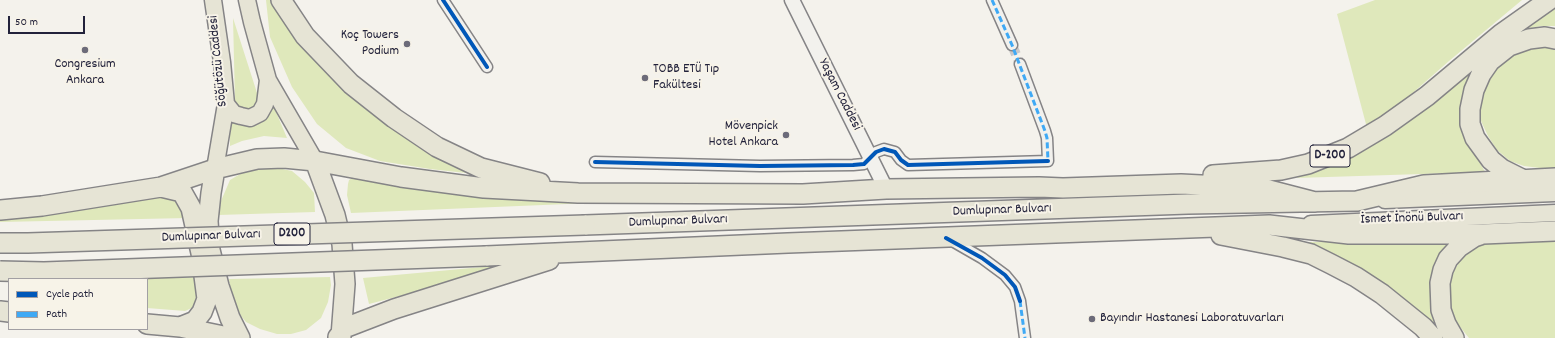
<!DOCTYPE html>
<html>
<head>
<meta charset="utf-8">
<style>
	body { margin:0 }
	#map { position:relative; width:1555px; height:338px; overflow:hidden; background:#f4f2ec; font-family:Dekko,sans-serif }
	canvas { display:block }
	.legend { position:absolute; left:8px; top:278px; width:140px; height:52px; box-sizing:border-box; background:#f7f3e8; border:1px solid #a29fa3; margin:0; padding:5px 7px; list-style:none; font-size:12px; color:#22223b }
	.legend li { display:flex; align-items:center; gap:8px; height:20px }
	.legend b { width:20px; border:1px solid #a29fa3 }
	.scale { position:absolute; left:8px; top:16px; width:77px; height:18px; box-sizing:border-box; border:2px solid #22223b; border-top:0; padding-left:5px; font-size:12px; line-height:14px; white-space:nowrap; color:#22223b; -webkit-text-stroke:3px #f7f3e8; paint-order:stroke }
</style>
</head>
<body>
<div id="map">
<canvas width="1555" height="338"></canvas>
<ul class="legend">
<li><b style="height:5px;background:#0057b8"></b>Cycle path</li>
<li><b style="height:5px;background:#3fa9f5"></b>Path</li>
</ul>
<div class="scale">50 m</div>
</div>
<script>
const ctx = document.querySelector('canvas').getContext('2d');
ctx.lineJoin = 'round';
function fill(path, color) {
  ctx.fillStyle = color;
  ctx.fill(path, 'evenodd');
}
function toPath(rows) {
  const path = new Path2D();
  for (const r of rows) {
    path.moveTo(r[0], r[1]);
    for (let i = 2; i < r.length; i += 2) path.lineTo(r[i], r[i + 1]);
  }
  return path;
}
function stroke(path, color, width, dash) {
  ctx.strokeStyle = color;
  ctx.lineWidth = width;
  ctx.lineCap = dash ? 'butt' : 'round';
  ctx.setLineDash(dash || []);
  ctx.stroke(path);
}
function write(font, color, halo, rows, align = 'center') {
  ctx.font = font + ' Dekko,sans-serif';
  ctx.lineWidth = 4;
  ctx.setLineDash([]);
  ctx.textBaseline = 'middle';
  ctx.strokeStyle = halo;
  ctx.fillStyle = color;
  for (const [text, x, y, turn = 0] of rows) {
    ctx.save();
    ctx.translate(x, y);
    ctx.rotate((+turn || 0) * Math.PI / 180);
    ctx.textAlign = isNaN(turn) ? turn : align;
    if (halo) ctx.strokeText(text, 0, 0);
    ctx.fillText(text, 0, 0);
    ctx.restore();
  }
}
const green = toPath([
	[266,0,274,0,315,56,493,176,430,169,380,161,346,148,317,124,292,87,270,37],
	[1375,0,1522,0,1449,61,1407,98,1367,128,1337,14],
	[1555,8,1555,26,1541,26,1522,30],
	[233,18,258,96,258,104,254,109,246,109,240,107,235,101],
	[1545,45,1555,47,1555,168,1540,168,1524,166,1510,161,1497,150,1488,136,1481,121,1480,104,1489,75,1498,65,1519,51],
	[1470,69,1460,111,1466,137,1485,172,1296,178,1347,158,1405,125],
	[274,107,287,138,264,136,242,141,230,146,230,120,248,124,257,123],
	[263,165,292,171,305,182,314,193,315,212,218,215,221,201,230,180,247,170],
	[352,178,591,203,351,213,347,195,348,184,349,180],
	[174,195,188,218,0,222,0,215],
	[1555,240,1555,338,1469,338,1457,323,1450,309,1448,299,1450,282,1454,271,1462,257,1475,246,1488,242],
	[1306,242,1449,242,1434,268,1430,282,1430,297,1433,315,1443,338,1342,260],
	[526,263,369,304,363,278],
	[200,277,203,293,194,307,185,311,147,308,147,279,105,279],
	[330,277,331,285,328,302,321,318,306,330,291,334,277,334,260,329,246,322,232,305,229,279]
]);
const streetTunnel = toPath([
	[1012,45,1020,64]
]);
const street = toPath([
	[443,0,487,67],
	[992,0,1012,45],
	[595,162,760,166,853,165,864,164,876,152,884,149,895,152,901,160,908,165,1048,161,1047,138,1045,131,1020,64],
	[949,239,982,258,1005,275,1015,287,1020,301,1025,338]
]);
const secondary = toPath([
	[792,0,886,189]
]);
const primary = toPath([
	[213,0,222,62,226,104,215,169],
	[247,0,252,22,268,80,315,161],
	[226,104,234,114,241,116,250,118,260,113,265,104,268,80],
	[1385,200,1555,193],
	[1311,224,1555,213]
]);
const highway = toPath([
	[281,0,305,36,351,84,394,118,437,147,481,168,540,183],
	[315,161,335,215,342,244,345,284,341,336,338,337],
	[215,169,211,193,208,221,210,250,219,286,230,318,240,338],
	[1213,175,1281,170,1308,164,1348,148,1385,126,1427,96,1501,34,1549,0],
	[1522,179,1502,169,1491,160,1475,138,1470,124,1470,109,1474,90,1481,74,1490,61,1509,46,1529,39,1545,37,1555,39],
	[161,187,182,192,191,208,201,253,207,299,202,312,195,321,180,327],
	[0,210,42,206,161,187,215,169,257,159,284,158,315,161,401,177,484,188,578,193,803,194,886,189,1039,187,1063,188,1181,184,1261,188,1315,202],
	[585,225,1188,204,1357,201,1424,185,1555,178],
	[1221,235,1283,247,1311,254,1331,264,1356,277,1382,294,1423,327,1433,338],
	[486,256,788,243,1269,225,1349,234,1483,234,1555,231],
	[0,311,9,312],
	[147,324,180,327,233,338],
	[342,329,394,309,549,260],
	[1454,338,1446,324,1441,310,1440,283,1443,270,1448,259,1459,247,1474,237,1480,235]
]);
const highwayBridge = toPath([
	[0,243,28,243,585,225],
	[0,271,44,272,486,256]
]);
const quiet = toPath([
	[992,0,1012,45,1045,131,1047,138,1048,161],
	[1020,301,1025,338]
]);
const cycleway = toPath([
	[443,0,487,67],
	[595,162,760,166,853,165,864,164,876,152,884,149,895,152,901,160,908,165,1048,161],
	[946,238,982,258,1005,275,1015,287,1020,301]
]);
const markers = [
	[407,44,4,"#6c6b79"],
	[85,50,4,"#6c6b79"],
	[645,78,4,"#6c6b79"],
	[786,135,4,"#6c6b79"],
	[1092,319,4,"#6c6b79"]
];
const shields = [
	[1330,156,40],
	[292,234,36]
];
const shieldNames = [
	["D-200",1330,156],
	["D200",292,234]
];
const poiNames = [
	["Koç Towers",399,36],
	["Podium",399,52],
	["Congresium",85,65,"center"],
	["Ankara",85,81,"center"],
	["TOBB ETÜ Tıp",653,70,"left"],
	["Fakültesi",653,86,"left"],
	["Mövenpick",778,127],
	["Hotel Ankara",778,143],
	["Bayındır Hastanesi Laboratuvarları",1100,319,"left"]
];
const streetNames = [
	["Söğütözü Caddesi",219,61,-96],
	["Yaşam Caddesi",839,95,63],
	["Dumlupınar Bulvarı",1002,211,-2],
	["İsmet İnönü Bulvarı",1412,219,-2],
	["Dumlupınar Bulvarı",678,222,-2],
	["Dumlupınar Bulvarı",211,237,-2]
];
fill(green, '#dfe8bb');
stroke(streetTunnel, '#cac8c9', 10, [10, 5]);
stroke(street, '#858486', 13);
stroke(secondary, '#858486', 17);
stroke(primary, '#858486', 19);
stroke(highway, '#858486', 22);
stroke(street, '#f2f1ed', 10);
stroke(secondary, '#f2f1ed', 14);
stroke(primary, '#e6e4d5', 16);
stroke(highway, '#e6e4d5', 19);
stroke(highwayBridge, '#858486', 22, []);
stroke(highwayBridge, '#e6e4d5', 19);
stroke(quiet, '#3fa9f5', 3, [6, 3]);
stroke(cycleway, '#0057b8', 4);
for (const [x, y, r, color] of markers) {
  const dot = new Path2D();
  dot.arc(x, y, r, 0, 2 * Math.PI);
  ctx.fillStyle = color;
  ctx.fill(dot);
  stroke(dot, '#f7f3e8', 1.5);
}
for (const [x, y, w] of shields) {
  const box = new Path2D();
  box.roundRect(x - w / 2, y - 11, w, 22, 3);
  ctx.fillStyle = '#f7f3e8';
  ctx.fill(box);
  stroke(box, '#22223b', 1);
}
write('bold 13px', '#22223b', null, shieldNames);
write('14px', '#22223b', '#f7f3e8', poiNames, 'right');
write('14px', '#22223b', '#f7f3e8', streetNames);
</script>
</body>
</html>
